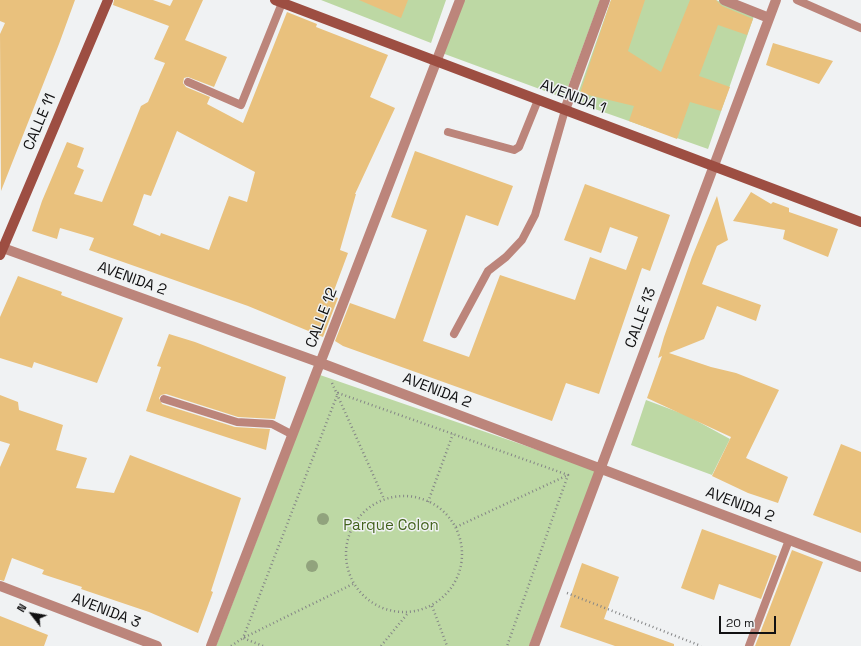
<!DOCTYPE html>
<html>
<head>
<meta charset="utf-8">
<style>
	body { margin:0 }
	#map { position:relative; width:861px; height:646px; overflow:hidden; background:#f0f2f3; font-family:"Space Grotesk",sans-serif }
	canvas { display:block }
	.north { position:absolute; left:12px; top:594px; width:40px; height:40px; -webkit-text-stroke:3px #f0f2f3; paint-order:stroke; rotate:301deg; font-size:11px; font-weight:700; line-height:16px; text-align:center; color:#111112 }
	.north::after { content:''; display:block; margin:auto; width:14px; height:18px; background:#111112; clip-path:polygon(50% 0,100% 100%,50% 72%,0 100%) }
	.scale { position:absolute; left:719px; top:616px; width:57px; height:18px; box-sizing:border-box; border:2px solid #111112; border-top:0; padding-left:5px; font-size:12px; line-height:14px; white-space:nowrap; color:#111112; -webkit-text-stroke:3px #f0f2f3; paint-order:stroke }
</style>
</head>
<body>
<div id="map">
<canvas width="861" height="646"></canvas>
<div class="north">N</div>
<div class="scale">20 m</div>
</div>
<script>
const ctx = document.querySelector('canvas').getContext('2d');
ctx.lineJoin = 'round';
function fill(path, color) {
  ctx.fillStyle = color;
  ctx.fill(path, 'evenodd');
}
function toPath(rows) {
  const path = new Path2D();
  for (const r of rows) {
    if (r.length === 3) {
      path.moveTo(r[0] + r[2], r[1]);
      path.arc(r[0], r[1], r[2], 0, 2 * Math.PI);
      continue;
    }
    path.moveTo(r[0], r[1]);
    for (let i = 2; i < r.length; i += 2) path.lineTo(r[i], r[i + 1]);
  }
  return path;
}
function stroke(path, color, width, dash) {
  ctx.strokeStyle = color;
  ctx.lineWidth = width;
  ctx.lineCap = dash ? 'butt' : 'round';
  ctx.setLineDash(dash || []);
  ctx.stroke(path);
}
function write(font, color, halo, rows, align = 'center') {
  ctx.font = font + ' "Space Grotesk",sans-serif';
  ctx.lineWidth = 3;
  ctx.setLineDash([]);
  ctx.textBaseline = 'middle';
  ctx.strokeStyle = halo;
  ctx.fillStyle = color;
  for (const [text, x, y, turn = 0] of rows) {
    ctx.save();
    ctx.translate(x, y);
    ctx.rotate((+turn || 0) * Math.PI / 180);
    ctx.textAlign = isNaN(turn) ? turn : align;
    if (halo) ctx.strokeText(text, 0, 0);
    ctx.fillText(text, 0, 0);
    ctx.restore();
  }
}
const green = toPath([
	[321,0,446,0,431,43],
	[462,0,600,0,564,98,442,53],
	[611,0,716,0,754,16,708,149,575,102],
	[320,375,596,470,529,646,216,646],
	[646,400,686,415,730,439,712,475,631,445]
]);
const building = toPath([
	[0,0,75,0,59,44,1,191,0,34,5,23,0,21],
	[114,0,153,0,170,6,173,0,203,0,185,40,227,57,214,87,188,77,184,78,183,83,186,87,210,97,207,104,243,123,287,12,317,24,316,27,388,55,370,97,395,108,355,194,356,194,340,250,348,253,332,296,338,298,323,337,248,306,89,250,94,238,60,228,57,239,32,231,42,201,67,142,84,148,77,167,84,170,74,194,102,202,141,106,148,102,165,63,154,59,169,26,113,5],
	[177,131,255,172,247,202,229,196,209,250,161,233,160,236,133,225,144,194,151,196],
	[359,0,408,0,401,18],
	[611,0,645,0,628,51,661,72,690,0,716,0,722,6,753,19,747,35,718,25,699,76,730,87,721,111,690,102,677,139,629,121,634,106,580,93],
	[773,43,833,61,819,84,766,65],
	[415,151,513,186,498,226,466,215,423,341,469,357,500,275,575,300,590,257,626,270,638,237,610,227,601,253,564,240,585,184,670,215,650,271,642,268,599,394,566,383,552,421,343,346,335,341,350,303,395,319,427,230,391,217],
	[751,192,771,204,773,202,789,208,789,212,838,229,828,257,783,239,785,230,733,221],
	[717,196,728,240,717,246,702,284,761,305,756,321,717,306,704,339,669,353,711,367,736,373,779,390,746,458,788,477,778,503,748,493,712,476,731,437,647,398,662,356,658,358,664,337,692,257],
	[18,276,62,292,61,295,123,318,97,383,34,362,32,368,0,358,0,317],
	[169,334,195,342,286,377,275,419,238,417,166,394,161,395,159,398,162,404,235,427,270,429,266,450,146,411,161,367,157,366],
	[0,395,18,402,19,410,63,425,56,450,87,458,76,488,114,493,130,455,241,498,211,591,213,592,198,633,149,612,81,589,82,587,42,574,44,570,12,558,4,581,0,580,0,467,10,444,0,441],
	[841,444,861,452,861,533,813,515],
	[702,529,777,556,761,599,719,584,714,600,681,588],
	[792,550,823,562,790,646,755,646],
	[582,563,619,577,604,619,674,644,674,646,615,646,560,627],
	[0,616,48,635,44,646,0,646]
]);
const path = toPath([
	[332,383,384,499],
	[404,554,58],
	[428,502,453,434],
	[456,527,568,475],
	[567,593,701,646],
	[432,606,447,646],
	[231,646,243,638,353,584],
	[263,646,243,638,338,393,568,475,507,646],
	[381,646,408,613]
]);
const lane = toPath([
	[797,0,861,28],
	[188,82,241,105,282,3],
	[448,132,514,150,519,147,538,100],
	[454,334,488,271,506,257,522,240,535,215,565,110],
	[164,399,237,422,272,424,293,435],
	[749,646,789,540]
]);
const street = toPath([
	[724,0,769,18],
	[565,110,605,0],
	[0,247,321,363,861,567],
	[0,586,157,646],
	[211,646,460,0],
	[534,646,776,0]
]);
const secondary = toPath([
	[275,0,861,222],
	[0,255,108,0]
]);
const trees = [
	[323,519],
	[312,566]
];
const streetNames = [
	["AVENIDA 1",573,97,21],
	["CALLE 11",40,122,-67],
	["AVENIDA 2",132,279,20],
	["CALLE 12",322,318,-69],
	["CALLE 13",641,318,-70],
	["AVENIDA 2",437,391,21],
	["AVENIDA 2",740,505,21],
	["AVENIDA 3",106,611,21]
];
const parkNames = [
	["Parque Colon",391,526]
];
fill(green, '#bdd8a4');
fill(building, '#e9c17d');
stroke(path, '#848586', 2.5, [1, 3]);
stroke(lane, '#bc857b', 8);
stroke(street, '#bc857b', 10);
stroke(secondary, '#9d4e42', 10);
ctx.fillStyle = '#91a37d';
for (const [x, y] of trees) {
  ctx.beginPath();
  ctx.arc(x, y, 6, 0, 2 * Math.PI);
  ctx.fill();
}
write('15px', '#111112', '#f0f2f3', streetNames);
write('15px', '#43621d', '#f0f2f3', parkNames);
</script>
</body>
</html>
